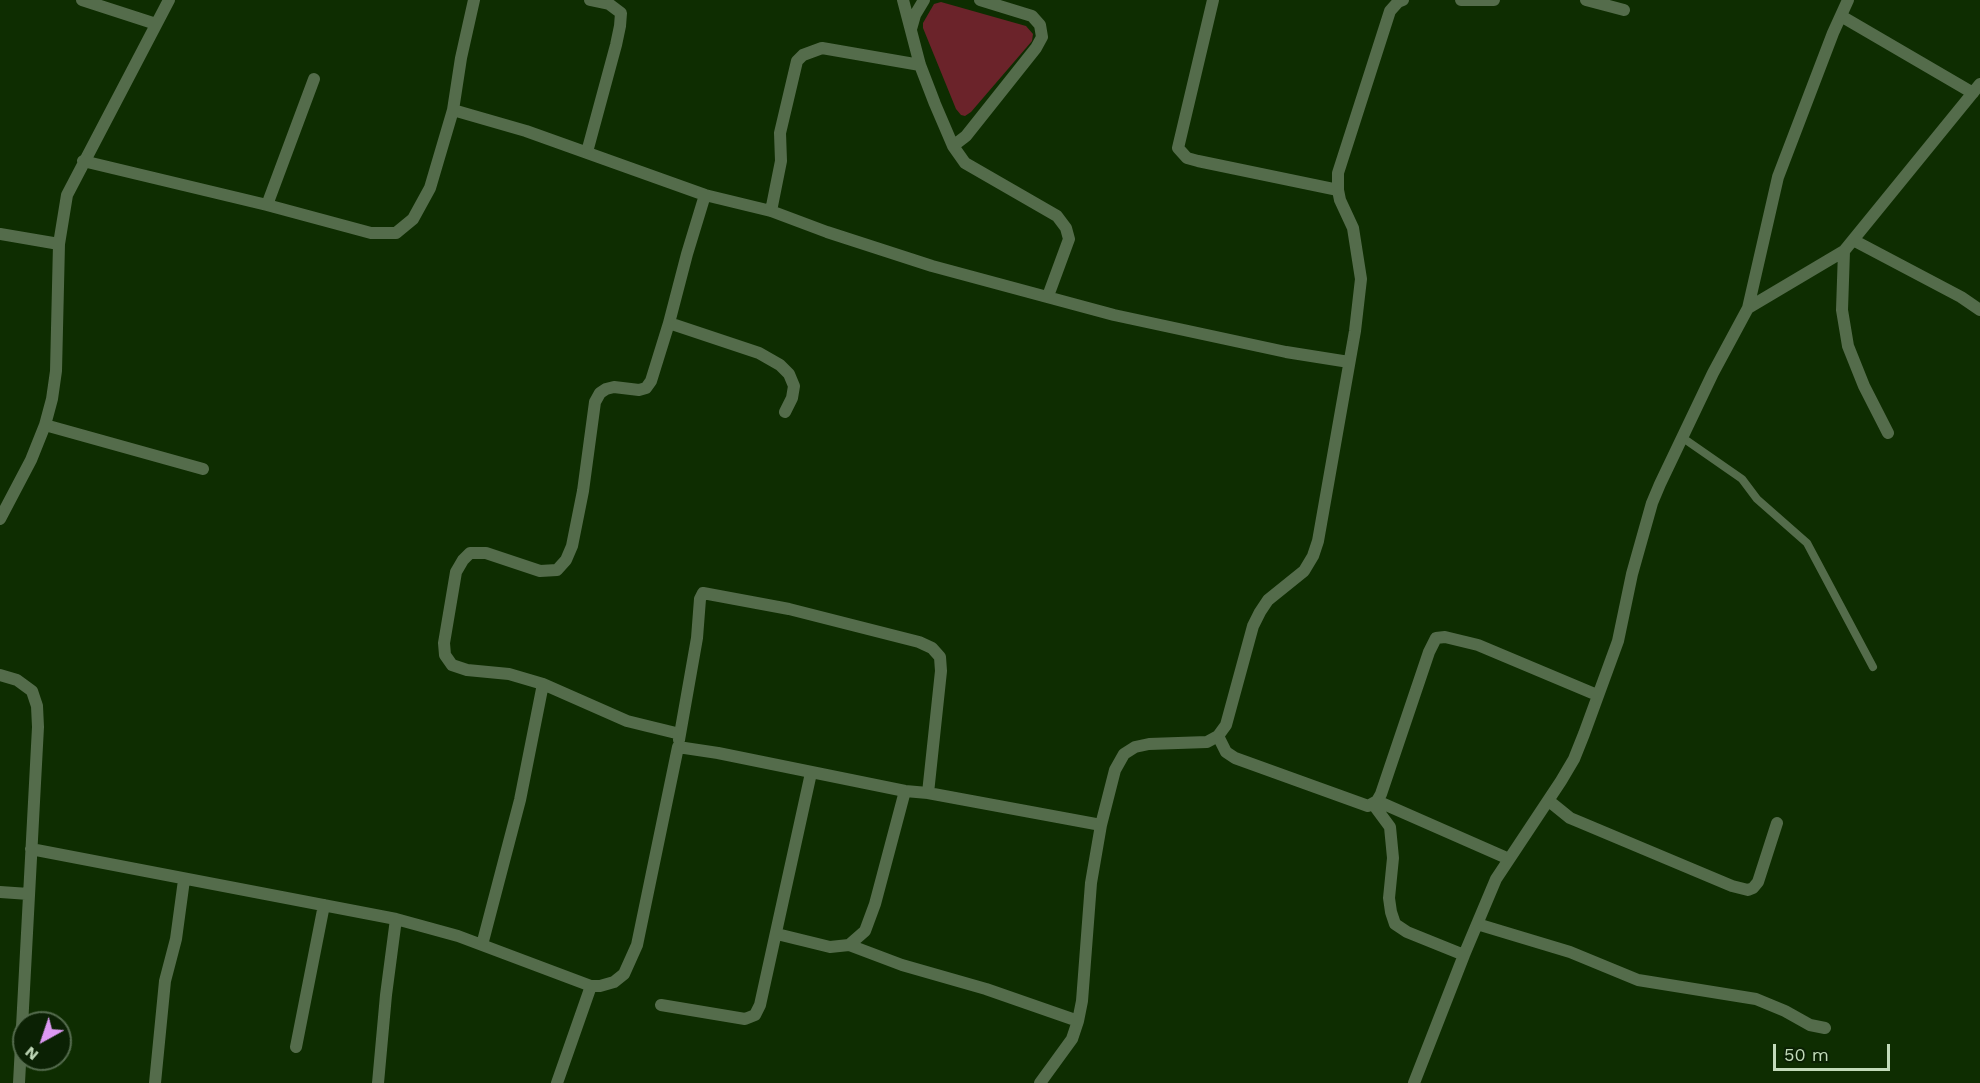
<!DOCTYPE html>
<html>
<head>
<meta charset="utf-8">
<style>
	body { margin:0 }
	#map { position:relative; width:1980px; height:1083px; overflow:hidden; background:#0e2d01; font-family:"Work Sans",sans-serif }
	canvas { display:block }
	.north { position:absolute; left:12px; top:1011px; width:60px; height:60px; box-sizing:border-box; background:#0b2104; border:2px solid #546b4d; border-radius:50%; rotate:220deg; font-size:16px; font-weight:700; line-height:24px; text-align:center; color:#c2daba }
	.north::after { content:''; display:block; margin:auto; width:21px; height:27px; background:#dd99f3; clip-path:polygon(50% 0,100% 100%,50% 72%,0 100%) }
	.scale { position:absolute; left:1773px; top:1044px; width:117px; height:27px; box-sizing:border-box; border:3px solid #c2daba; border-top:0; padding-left:8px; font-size:18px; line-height:21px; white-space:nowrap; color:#c2daba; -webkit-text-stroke:4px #0b2104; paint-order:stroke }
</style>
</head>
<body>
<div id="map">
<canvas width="1980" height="1083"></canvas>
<div class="north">N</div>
<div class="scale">50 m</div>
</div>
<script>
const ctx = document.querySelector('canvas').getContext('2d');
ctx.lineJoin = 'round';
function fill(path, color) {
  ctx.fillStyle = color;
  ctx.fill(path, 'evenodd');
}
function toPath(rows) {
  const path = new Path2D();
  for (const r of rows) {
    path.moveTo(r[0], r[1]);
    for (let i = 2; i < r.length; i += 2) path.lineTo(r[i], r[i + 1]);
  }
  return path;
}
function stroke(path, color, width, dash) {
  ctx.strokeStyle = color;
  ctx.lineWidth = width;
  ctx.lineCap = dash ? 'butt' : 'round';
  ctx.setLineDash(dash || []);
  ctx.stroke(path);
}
const green = toPath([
	[941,2,1026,26,1033,34,1032,41,971,112,965,116,961,115,956,109,923,28,923,23,934,4]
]);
const service = toPath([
	[1683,438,1742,479,1757,499,1807,543,1873,667]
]);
const minor = toPath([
	[82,0,156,24],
	[903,0,920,65,935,104,953,146,965,163,1057,216,1066,228,1069,239,1048,296],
	[1213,0,1178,148,1187,158,1198,161,1338,190],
	[1461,0,1494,0],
	[1586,0,1624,10],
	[1841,16,1973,93],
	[911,29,915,15,924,0],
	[453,110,461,58,474,0],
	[953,146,966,136,1036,48,1042,37,1040,25,1032,16,980,0],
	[587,152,616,45,620,26,621,13,609,4,590,0],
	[83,161,267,205,371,233,396,233,413,219,430,188,453,110,526,131,705,195,771,211,827,232,932,266,1114,315,1286,352,1349,362],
	[267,205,314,79],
	[771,211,781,161,780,133,797,61,803,55,822,48,920,65],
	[0,234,59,244],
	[1853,240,1961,297,1980,310],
	[1844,251,1842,310,1848,346,1864,386,1888,433],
	[1748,308,1844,251,1980,84],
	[669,323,759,353,780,365,789,374,794,386,792,398,785,412],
	[45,425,203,469],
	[0,519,31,460,45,425,52,399,56,371,59,244,67,195,169,0],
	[0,675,17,680,32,691,37,706,38,727,19,1083],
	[680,734,627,721,543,684,509,674,467,670,452,665,445,655,444,643,456,572,463,560,470,553,486,553,540,571,557,570,566,560,572,546,583,491,595,402,600,393,606,389,614,387,639,390,646,388,651,381,669,323,687,254,705,195],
	[1218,736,1226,752,1235,758,1368,806,1377,801,1381,794,1429,652,1436,638,1445,637,1478,645,1597,695],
	[679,740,697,638,700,599,703,593,789,609,919,642,932,648,940,657,941,671,928,793],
	[1377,801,1509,859],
	[1549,801,1570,818,1582,823,1732,886,1748,890,1753,888,1758,882,1777,823],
	[1373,804,1390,827,1393,858,1389,898,1391,912,1395,924,1407,932,1464,955],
	[31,849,396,919,458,936,591,986,600,986,614,982,624,974,637,945,678,747,718,753,905,791,928,793,1101,825],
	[0,892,29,894],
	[1477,924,1570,952,1638,980,1756,999,1785,1011,1810,1025,1825,1028],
	[777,934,830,947,849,945,865,931,875,904,905,791],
	[482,945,520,800,543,684],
	[849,945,902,965,986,989,1078,1021],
	[661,1005,745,1019,755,1015,760,1005,811,773],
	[296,1047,324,905],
	[155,1083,165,981,176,939,184,880],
	[378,1083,386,995,396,919],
	[557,1083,591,986],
	[1040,1083,1072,1039,1078,1021,1082,1001,1091,883,1101,825,1115,770,1124,754,1135,747,1149,744,1207,742,1218,736,1226,725,1253,626,1260,612,1268,600,1304,571,1313,556,1318,541,1355,331,1361,279,1353,228,1340,200,1338,190,1338,173,1390,11,1398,2,1403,0],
	[1414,1083,1464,955,1496,879,1561,781,1574,759,1584,734,1618,641,1632,574,1652,503,1660,484,1713,373,1748,308,1778,177,1833,33,1848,0]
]);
fill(green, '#6b232a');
stroke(service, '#546c4b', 8);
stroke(minor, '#546c4b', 12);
</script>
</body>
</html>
